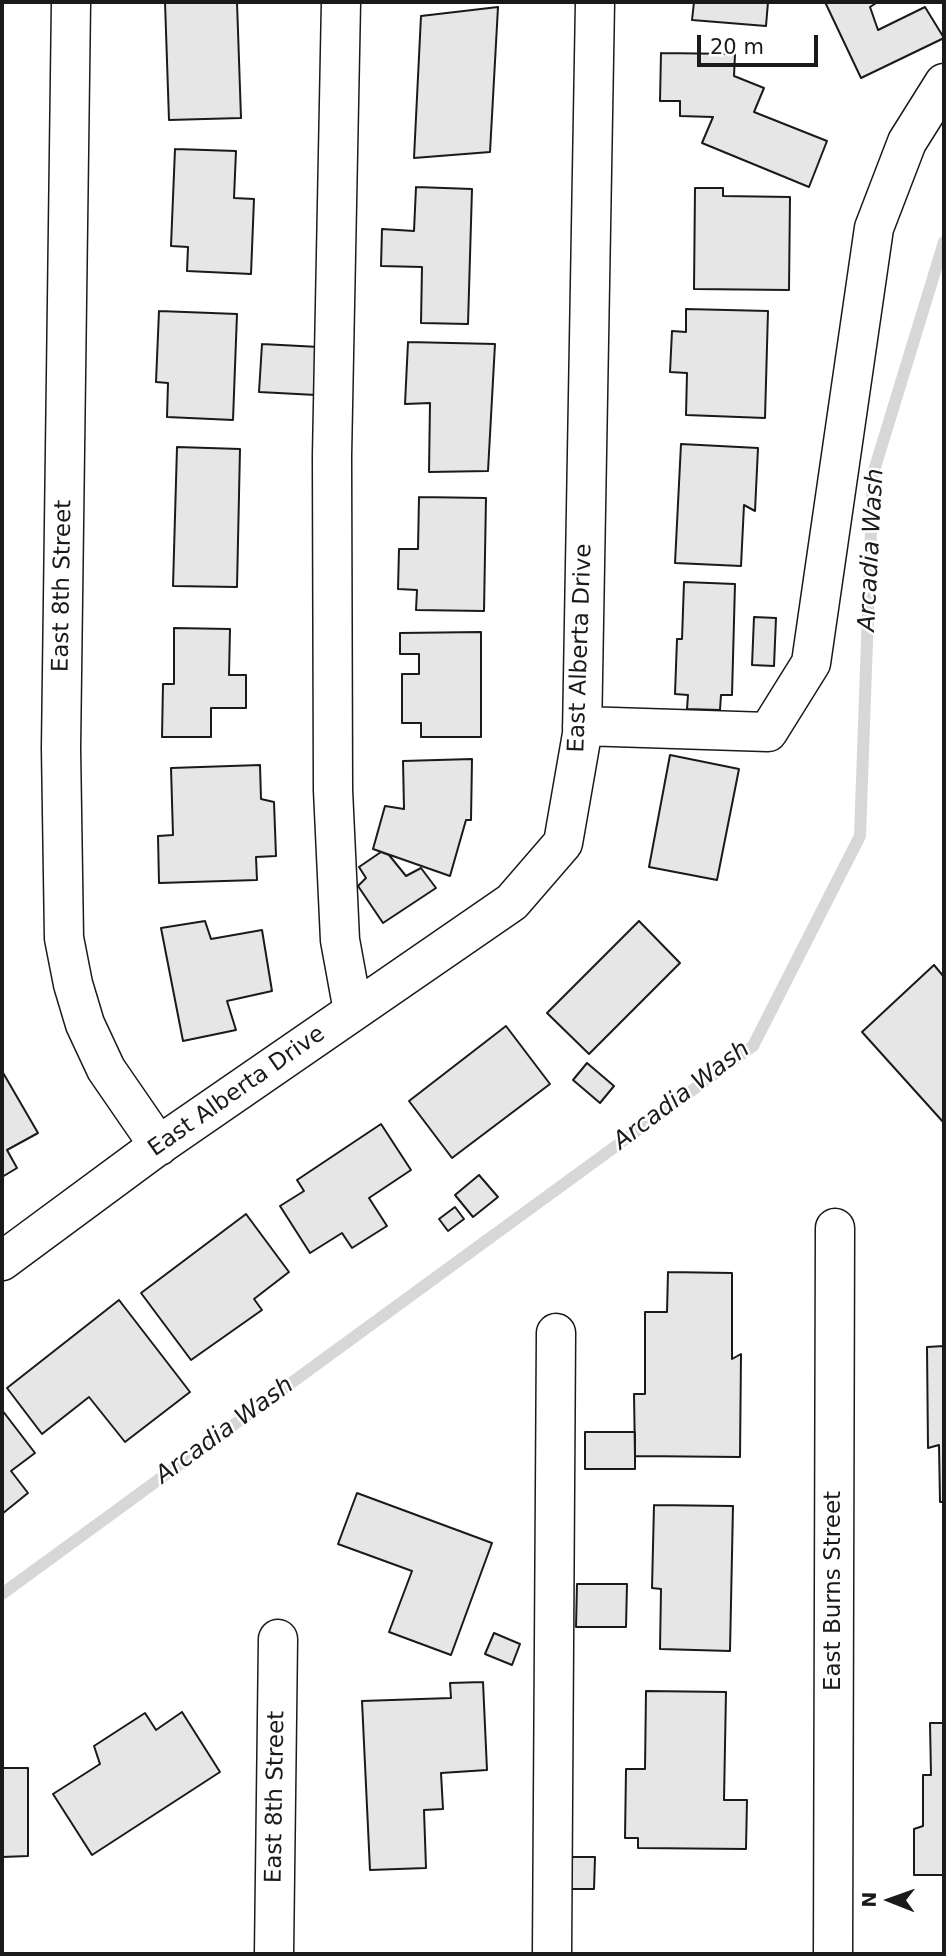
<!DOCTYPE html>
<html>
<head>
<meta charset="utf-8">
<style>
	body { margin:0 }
	#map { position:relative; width:946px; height:1956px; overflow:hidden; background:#fff; font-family:"DejaVu Sans",sans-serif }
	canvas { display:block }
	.frame { position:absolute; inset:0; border:4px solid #1a1a1a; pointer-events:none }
	.north { position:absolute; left:855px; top:1865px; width:70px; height:70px; -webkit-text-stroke:5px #fff; paint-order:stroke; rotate:271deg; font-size:19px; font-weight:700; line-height:28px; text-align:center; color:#1a1a1a }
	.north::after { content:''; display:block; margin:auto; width:24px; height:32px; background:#1a1a1a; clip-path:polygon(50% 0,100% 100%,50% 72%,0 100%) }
	.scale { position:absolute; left:697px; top:35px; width:121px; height:32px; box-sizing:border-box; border:4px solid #1a1a1a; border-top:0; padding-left:9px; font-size:21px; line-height:24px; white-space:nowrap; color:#1a1a1a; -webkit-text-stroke:5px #fff; paint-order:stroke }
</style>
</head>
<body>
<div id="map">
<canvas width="946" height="1956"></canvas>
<div class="frame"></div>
<div class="north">N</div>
<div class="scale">20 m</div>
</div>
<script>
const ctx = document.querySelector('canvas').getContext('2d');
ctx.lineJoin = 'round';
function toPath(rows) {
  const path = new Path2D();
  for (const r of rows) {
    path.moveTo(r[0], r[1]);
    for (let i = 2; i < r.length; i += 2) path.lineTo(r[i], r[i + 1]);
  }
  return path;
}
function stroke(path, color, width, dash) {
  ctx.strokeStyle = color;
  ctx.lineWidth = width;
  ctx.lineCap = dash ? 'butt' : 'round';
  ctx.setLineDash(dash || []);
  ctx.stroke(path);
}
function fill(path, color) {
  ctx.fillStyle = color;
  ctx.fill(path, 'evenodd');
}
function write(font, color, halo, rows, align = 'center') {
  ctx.font = font + ' "DejaVu Sans",sans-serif';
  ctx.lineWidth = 5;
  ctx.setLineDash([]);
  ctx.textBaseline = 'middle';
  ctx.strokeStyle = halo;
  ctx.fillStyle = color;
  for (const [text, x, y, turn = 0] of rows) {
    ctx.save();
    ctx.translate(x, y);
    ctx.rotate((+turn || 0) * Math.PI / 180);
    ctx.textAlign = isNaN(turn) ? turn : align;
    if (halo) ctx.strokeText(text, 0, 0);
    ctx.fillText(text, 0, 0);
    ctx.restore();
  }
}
const stream = toPath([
	[2,1594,753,1046,860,836,873,474,944,242]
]);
const building = toPath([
	[165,2,237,2,241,118,169,120,165,2],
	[694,2,768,2,766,26,692,20,694,2],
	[825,2,878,2,870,7,878,30,925,7,944,38,861,78,825,2],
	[498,7,490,152,414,158,421,16,498,7],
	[661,53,735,54,734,76,764,88,754,112,827,141,809,187,702,143,713,117,680,116,680,101,660,101,661,53],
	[175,149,236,151,234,198,254,199,251,274,187,271,188,247,171,246,175,149],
	[416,187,472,189,468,324,421,323,422,267,381,266,382,229,414,231,416,187],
	[695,188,723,188,723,196,790,197,789,290,694,289,695,188],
	[686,309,768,311,765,418,686,415,687,373,670,372,672,331,686,332,686,309],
	[159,311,237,314,233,420,167,417,168,383,156,382,159,311],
	[408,342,495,344,488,471,429,472,430,403,405,404,408,342],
	[262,344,319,347,316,395,259,392,262,344],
	[681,444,758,448,755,511,744,505,741,566,675,563,681,444],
	[177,447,240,449,237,587,173,586,177,447],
	[419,497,486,498,484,611,416,610,417,590,398,589,399,549,418,549,419,497],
	[684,582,735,584,732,695,721,695,720,710,687,709,688,695,675,694,677,639,682,639,684,582],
	[754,617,776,618,774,666,752,665,754,617],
	[174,628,230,629,229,675,246,675,246,708,211,708,211,737,162,737,163,684,174,684,174,628],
	[481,632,481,737,421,737,421,723,402,723,402,674,419,674,419,654,400,654,400,633,481,632],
	[670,755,739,769,717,880,649,867,670,755],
	[472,759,471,820,466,820,450,876,373,849,385,806,404,809,403,761,472,759],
	[260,765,261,799,274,802,276,856,256,857,257,880,159,883,158,836,173,835,171,768,260,765],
	[381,852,389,855,406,876,421,868,436,888,383,923,358,886,366,878,359,867,381,852],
	[205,921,211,939,262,930,272,991,227,1001,236,1030,183,1041,161,928,205,921],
	[639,921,680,963,589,1054,547,1013,639,921],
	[934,965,944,977,944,1123,862,1032,934,965],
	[506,1026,550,1084,452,1158,409,1101,506,1026],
	[587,1063,614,1086,600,1103,573,1080,587,1063],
	[2,1071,38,1133,7,1150,17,1168,2,1177,2,1071],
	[381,1124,411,1170,369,1198,387,1226,352,1248,342,1233,310,1253,280,1206,304,1191,297,1180,381,1124],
	[479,1175,498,1197,473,1217,455,1195,479,1175],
	[455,1207,464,1219,448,1231,439,1219,455,1207],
	[246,1214,289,1272,254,1299,262,1310,191,1360,141,1293,246,1214],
	[668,1272,732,1273,732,1359,741,1354,740,1457,635,1456,634,1394,645,1394,645,1312,667,1312,668,1272],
	[119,1300,190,1392,125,1442,89,1397,42,1434,7,1388,119,1300],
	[944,1346,944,1502,940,1502,939,1445,928,1448,927,1347,944,1346],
	[2,1410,35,1453,11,1471,28,1493,2,1514,2,1410],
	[585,1432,635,1432,635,1469,585,1469,585,1432],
	[357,1493,492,1543,451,1655,389,1632,412,1571,338,1544,357,1493],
	[654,1505,733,1506,730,1651,660,1649,661,1589,652,1588,654,1505],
	[577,1584,627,1584,626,1627,576,1627,577,1584],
	[494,1633,520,1644,512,1665,485,1654,494,1633],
	[483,1682,487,1770,441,1773,443,1809,424,1810,426,1868,370,1870,362,1701,451,1698,450,1683,483,1682],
	[646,1691,726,1692,724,1800,747,1800,746,1849,638,1848,638,1838,625,1838,626,1769,645,1769,646,1691],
	[182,1712,220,1772,92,1855,53,1794,100,1764,94,1746,145,1713,156,1730,182,1712],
	[930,1723,944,1723,944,1875,914,1875,914,1829,923,1826,923,1775,931,1775,930,1723],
	[2,1768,28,1768,28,1856,2,1857,2,1768],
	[568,1857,595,1857,594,1889,568,1889,568,1857]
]);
const minor = toPath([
	[71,2,61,748,64,938,73,984,85,1024,106,1069,159,1146],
	[341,2,332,456,333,790,340,940,353,1011],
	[582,726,768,732,811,663,874,228,907,142,944,83],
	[2,1261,155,1148,512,902,563,843,582,734,595,2],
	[274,1954,278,1639],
	[552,1954,556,1333],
	[833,1954,835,1228]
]);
const streetNames = [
	["East 8th Street",63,586,-89],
	["East Alberta Drive",581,648,-88],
	["East Alberta Drive",237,1092,-35],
	["East Burns Street",834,1591,-90],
	["East 8th Street",276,1797,-89]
];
const waterNames = [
	["Arcadia Wash",872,550,-87],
	["Arcadia Wash",682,1096,-37],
	["Arcadia Wash",225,1431,-36]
];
stroke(stream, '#d7d7d7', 12);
fill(building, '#e6e6e6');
stroke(building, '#1a1a1a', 2);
stroke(minor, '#1a1a1a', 41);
stroke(minor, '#fff', 38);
write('23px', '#1a1a1a', '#fff', streetNames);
write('italic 24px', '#1a1a1a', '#fff', waterNames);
</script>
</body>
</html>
